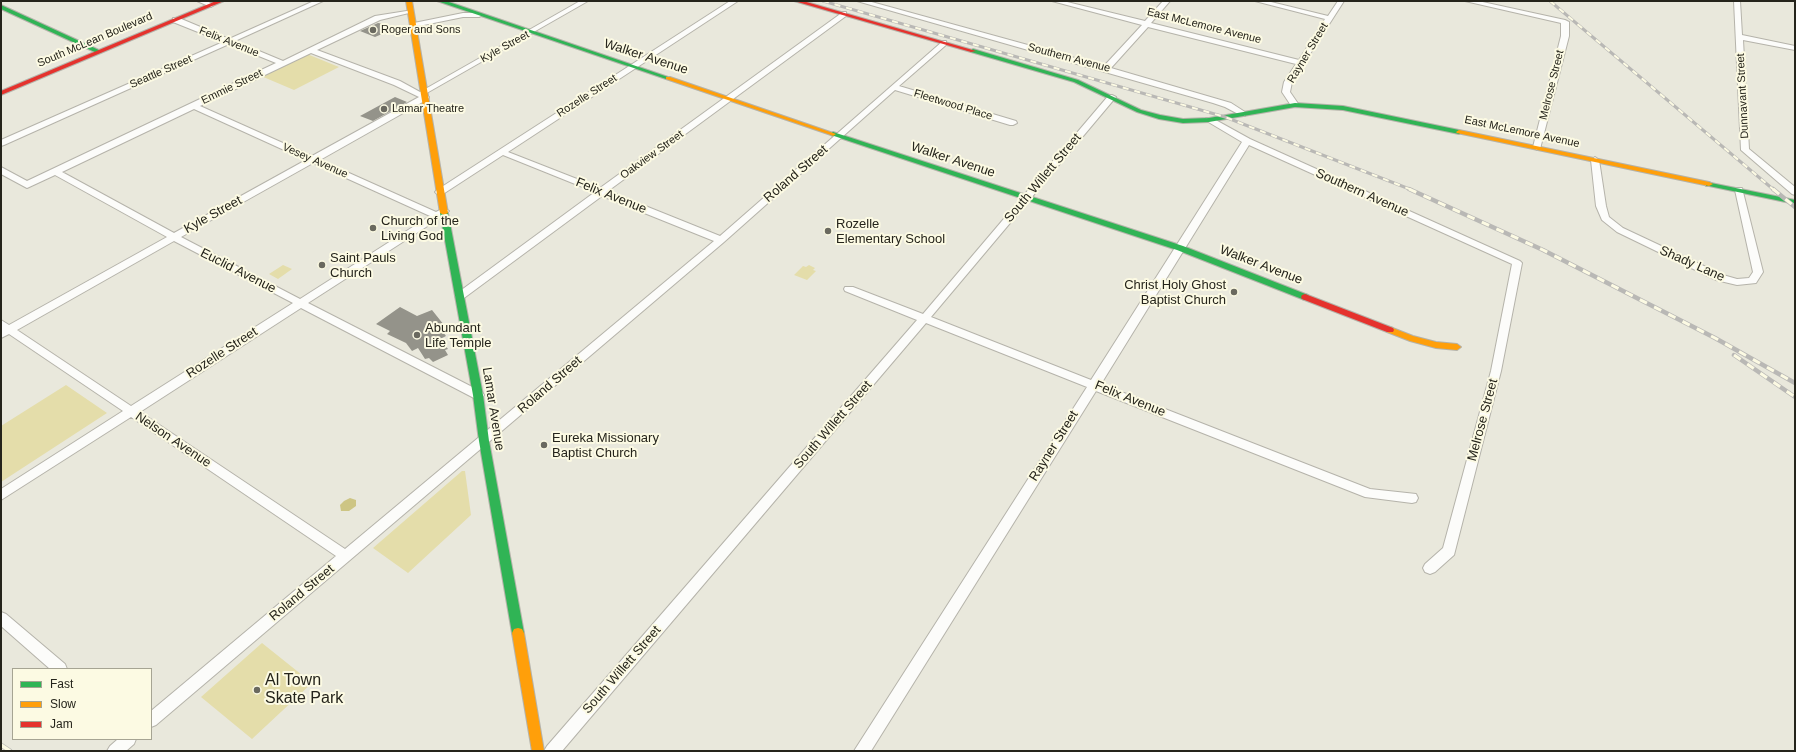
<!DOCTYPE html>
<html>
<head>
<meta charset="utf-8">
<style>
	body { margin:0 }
	#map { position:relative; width:1796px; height:752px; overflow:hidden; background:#e9e8dc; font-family:Helvetica,sans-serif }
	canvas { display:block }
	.frame { position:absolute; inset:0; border:2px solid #25241b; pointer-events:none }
	.legend { position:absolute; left:12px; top:668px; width:140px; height:72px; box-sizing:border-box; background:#fcfae3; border:1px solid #a6a493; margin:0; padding:5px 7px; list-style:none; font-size:12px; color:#25241b }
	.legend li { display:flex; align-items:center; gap:8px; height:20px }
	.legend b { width:20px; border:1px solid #a6a493 }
</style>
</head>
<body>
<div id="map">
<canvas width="1796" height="752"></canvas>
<div class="frame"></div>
<ul class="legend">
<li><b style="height:5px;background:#30b455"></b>Fast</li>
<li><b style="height:5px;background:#ff9f0a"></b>Slow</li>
<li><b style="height:5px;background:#e5322d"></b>Jam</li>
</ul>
</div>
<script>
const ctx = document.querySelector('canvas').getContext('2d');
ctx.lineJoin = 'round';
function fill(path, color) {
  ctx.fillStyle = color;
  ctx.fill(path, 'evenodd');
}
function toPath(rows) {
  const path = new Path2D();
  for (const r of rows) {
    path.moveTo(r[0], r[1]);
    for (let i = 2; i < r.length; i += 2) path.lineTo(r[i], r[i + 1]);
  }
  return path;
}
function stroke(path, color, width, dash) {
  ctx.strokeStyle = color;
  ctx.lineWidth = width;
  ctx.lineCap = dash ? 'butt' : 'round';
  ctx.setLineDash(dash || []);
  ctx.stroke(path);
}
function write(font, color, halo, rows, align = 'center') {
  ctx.font = font + ' Helvetica,sans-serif';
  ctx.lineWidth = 4;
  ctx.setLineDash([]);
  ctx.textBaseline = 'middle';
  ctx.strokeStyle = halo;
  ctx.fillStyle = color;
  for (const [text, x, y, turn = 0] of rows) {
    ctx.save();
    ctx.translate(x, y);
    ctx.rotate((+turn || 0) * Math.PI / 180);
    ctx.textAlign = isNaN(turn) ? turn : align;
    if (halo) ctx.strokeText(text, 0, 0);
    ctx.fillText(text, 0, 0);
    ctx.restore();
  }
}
const green = toPath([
	[307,54,339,67,294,90,261,76],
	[283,265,292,269,278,279,269,274],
	[809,265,815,268,813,270,816,271,807,280,794,275,803,266,806,267],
	[66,385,107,413,1,482,1,426],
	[462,471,465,471,471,515,408,573,373,548],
	[262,643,312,683,252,739,201,697]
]);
const water = toPath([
	[350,498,356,500,356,506,349,511,341,511,340,505,344,501]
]);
const building = toPath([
	[378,23,384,24,382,34,375,37,360,31],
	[395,97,407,102,373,121,360,116],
	[400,307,417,316,432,310,444,325,439,327,446,336,440,339,448,349,445,350,448,355,433,362,429,358,425,359,418,348,412,351,406,343,387,334,390,331,376,324]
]);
const street = toPath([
	[197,1,207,1,214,5,211,7,197,1],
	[314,1,323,1,235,41,283,61,375,16,413,10,413,12,380,20,317,50,400,81,420,92,580,1,588,1,425,94,429,97,428,99,320,160,436,212,444,208,449,211,440,218,308,303,482,392,484,395,482,398,474,398,301,308,140,412,345,549,714,241,602,196,464,298,460,299,456,298,455,296,456,294,595,192,503,155,443,194,437,194,435,192,437,190,730,1,738,1,508,152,600,188,843,12,846,12,846,16,608,191,720,236,943,41,946,41,946,45,899,86,1016,121,1017,123,1013,125,1010,125,895,90,724,242,156,725,151,727,151,711,336,556,131,417,1,500,1,489,123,411,9,334,1,338,1,320,9,325,167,237,55,175,27,188,1,174,1,167,27,181,276,63,229,44,4,145,1,146,1,140,223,42,173,22,173,18,179,18,229,39,314,1],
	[311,53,394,85,419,97,312,156,200,106,311,53],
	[194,109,306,160,174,233,62,172,194,109],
	[313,163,430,216,300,299,181,237,313,163],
	[174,241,293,303,131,406,17,330,174,241],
	[857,1,868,1,1104,66,1142,25,1052,1,1063,1,1145,21,1163,1,1170,1,1151,23,1299,60,1325,19,1255,1,1267,1,1328,16,1338,1,1344,1,1292,82,1290,92,1299,105,1298,107,1292,107,1282,92,1284,82,1296,64,1148,27,1111,68,1231,103,1245,112,1245,116,1242,116,1225,107,1213,103,857,1],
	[1465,1,1478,1,1565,20,1569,22,1569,36,1540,149,1537,150,1533,147,1561,36,1561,23,1465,1],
	[1734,1,1740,1,1742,35,1795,46,1795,50,1743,40,1749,149,1795,187,1795,195,1792,194,1741,150,1734,1],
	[463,13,479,13,483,15,479,17,463,17,414,27,410,25,414,23,463,13],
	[1109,95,1112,95,1116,97,931,317,1091,380,1242,142,1205,120,1206,118,1212,118,1250,139,1520,261,1522,263,1501,371,1454,555,1435,572,1430,574,1425,572,1423,568,1425,564,1443,548,1491,371,1512,264,1249,145,1101,384,1370,489,1416,494,1418,498,1416,502,1412,503,1365,497,1096,391,871,751,854,751,1087,387,926,323,562,751,544,751,547,746,917,320,845,291,844,289,845,287,853,287,923,314,1109,95],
	[1595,157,1599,160,1606,206,1609,217,1623,228,1723,275,1737,279,1749,278,1753,272,1735,190,1736,188,1742,188,1763,272,1756,283,1737,285,1716,280,1617,232,1602,220,1596,206,1591,160,1595,157],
	[1,612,6,614,65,664,67,669,50,669,1,626,1,612],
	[118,739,136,739,134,744,126,751,107,751,110,746,118,739]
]);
const fast = toPath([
	[437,1,446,1,671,78,666,79,437,1],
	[1,5,101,51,102,52,97,53,1,9,1,5],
	[973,49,1078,80,1141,110,1160,115,1183,119,1209,118,1295,103,1343,106,1459,130,1462,132,1459,134,1343,110,1295,107,1209,122,1183,123,1159,119,1137,112,1074,82,971,52,970,51,973,49],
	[833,132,1183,246,1308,295,1309,297,1305,300,1302,299,1177,250,831,135,830,134,833,132],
	[1706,182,1795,200,1795,204,1709,186,1706,186,1706,182],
	[441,211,447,211,448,213,483,395,489,441,524,633,522,637,518,638,514,637,512,633,479,441,473,395,440,213,441,211]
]);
const slow = toPath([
	[406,1,412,1,448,213,444,215,440,213,406,1],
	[666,77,670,77,836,134,833,136,831,135,666,79,666,77],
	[1459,130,1709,182,1713,184,1709,186,1457,133,1456,132,1459,130],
	[1390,327,1413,336,1436,342,1457,344,1461,347,1457,350,1436,348,1410,341,1387,332,1386,330,1387,328,1390,327],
	[518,628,522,629,524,633,544,751,532,751,512,633,514,629,518,628]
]);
const jam = toPath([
	[216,1,224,1,1,95,1,91,216,1],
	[794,1,803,1,976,51,971,52,794,1],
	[1305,294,1393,328,1394,330,1393,332,1387,332,1302,299,1301,297,1302,295,1305,294]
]);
const railFar2 = toPath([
	[823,1,1225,117,1412,190],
	[1550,1,1774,190]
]);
const railFar1 = toPath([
	[1409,189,1543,250,1715,338,1795,383],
	[1773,189,1795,207],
	[1734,355,1795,397]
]);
const rail = toPath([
	[1,745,10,751]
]);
const markers = [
	[373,30,4,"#6a695f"],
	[384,109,4,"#6a695f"],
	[373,228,4,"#6a695f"],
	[828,231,4,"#6a695f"],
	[322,265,4,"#6a695f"],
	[1234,292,4,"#6a695f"],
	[417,335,4,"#6a695f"],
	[544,445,4,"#6a695f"],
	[257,690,4,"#6a695f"]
];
const farStreetnames = [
	["East McLemore Avenue",1204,26,14],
	["South McLean Boulevard",95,40,-23],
	["Felix Avenue",229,42,22],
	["Kyle Street",505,47,-29],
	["Rayner Street",1308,53,-59],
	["Southern Avenue",1069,58,15],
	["Seattle Street",161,72,-24],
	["Melrose Street",1552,85,-76],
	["Emmie Street",232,87,-26],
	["Rozelle Street",587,96,-33],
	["Dunnavant Street",1743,96,-93],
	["Fleetwood Place",953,105,17],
	["East McLemore Avenue",1522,132,12],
	["Oakview Street",652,155,-36],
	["Vesey Avenue",315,161,24]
];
const farPoinames = [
	["Roger and Sons",381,30],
	["Lamar Theatre",392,109]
];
const streetNames = [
	["Walker Avenue",646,57,18],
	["Walker Avenue",953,160,18],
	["Roland Street",796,174,-41],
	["South Willett Street",1043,178,-50],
	["Southern Avenue",1362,193,24],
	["Felix Avenue",611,196,22],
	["Kyle Street",213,215,-29],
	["Shady Lane",1692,264,24],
	["Walker Avenue",1261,265,21],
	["Euclid Avenue",238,271,27],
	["Rozelle Street",222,353,-33],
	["Roland Street",550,385,-41],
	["Felix Avenue",1130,399,22],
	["Lamar Avenue",493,409,81],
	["Melrose Street",1483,420,-75],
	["South Willett Street",833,425,-49],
	["Nelson Avenue",173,440,34],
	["Rayner Street",1054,446,-58],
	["Roland Street",302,593,-40],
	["South Willett Street",622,670,-49]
];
const poiNames = [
	["Church of the",381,221],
	["Living God",381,236],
	["Rozelle",836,224],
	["Elementary School",836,239],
	["Saint Pauls",330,258],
	["Church",330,273],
	["Christ Holy Ghost",1226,285,"right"],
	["Baptist Church",1226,300,"right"],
	["Abundant",425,328],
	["Life Temple",425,343],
	["Eureka Missionary",552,438],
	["Baptist Church",552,453]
];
const nearPoinames = [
	["Al Town",265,681],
	["Skate Park",265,699]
];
fill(green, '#e4ddaa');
fill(water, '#cdc584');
fill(building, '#94938a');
stroke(street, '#b5b3aa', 2);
stroke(fast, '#b5b3aa', 2);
stroke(slow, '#b5b3aa', 2);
stroke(jam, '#b5b3aa', 2);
fill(street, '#fcfcfa');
fill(fast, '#30b455');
fill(slow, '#ff9f0a');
fill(jam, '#e5322d');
stroke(railFar2, '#b9b8b5', 3);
stroke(railFar1, '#b9b8b5', 4.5);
stroke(rail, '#b9b8b5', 5);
stroke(railFar2, '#fcfae3', 2, [6]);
stroke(railFar1, '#fcfae3', 3, [8]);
stroke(rail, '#fcfae3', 3.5, [11]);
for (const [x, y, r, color] of markers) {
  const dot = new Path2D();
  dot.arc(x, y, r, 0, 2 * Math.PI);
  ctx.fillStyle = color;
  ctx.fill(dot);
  stroke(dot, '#fcfae3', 1.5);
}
write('11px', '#25241b', '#fcfae3', farStreetnames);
write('11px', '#25241b', '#fcfae3', farPoinames, 'left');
write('13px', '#25241b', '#fcfae3', streetNames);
write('13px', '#25241b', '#fcfae3', poiNames, 'left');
write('16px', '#25241b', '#fcfae3', nearPoinames, 'left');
</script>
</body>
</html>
